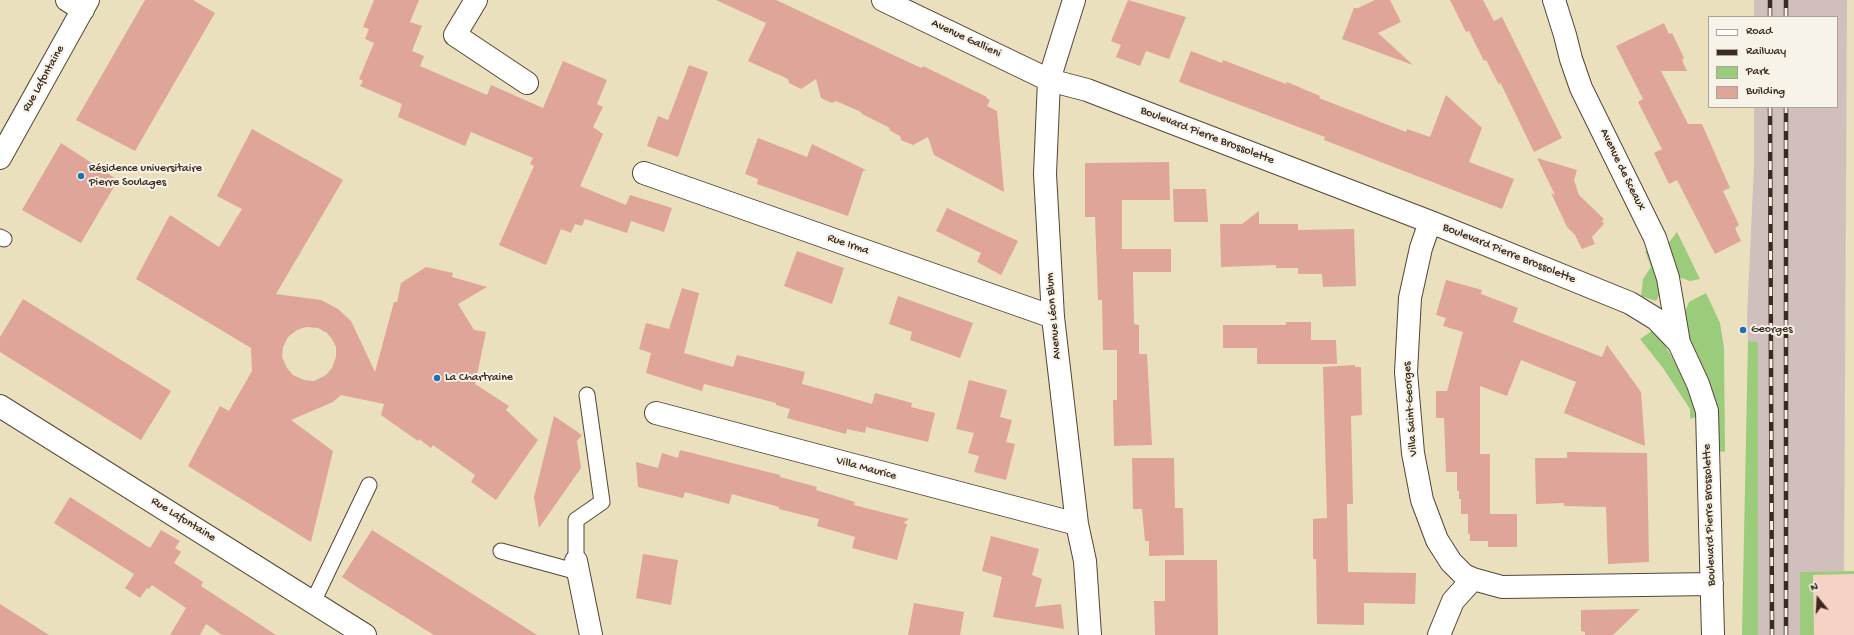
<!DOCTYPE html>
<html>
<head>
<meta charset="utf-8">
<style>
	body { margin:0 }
	#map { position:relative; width:1854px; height:635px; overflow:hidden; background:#eae0be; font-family:"Gochi Hand",sans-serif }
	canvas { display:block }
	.legend { position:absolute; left:1708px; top:16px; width:130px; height:92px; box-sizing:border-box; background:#f7f3e8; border:1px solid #aca397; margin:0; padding:5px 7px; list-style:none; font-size:12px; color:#3b2a1e }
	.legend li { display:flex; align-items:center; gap:8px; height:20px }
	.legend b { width:20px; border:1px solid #aca397 }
	.north { position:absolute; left:1798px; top:579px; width:40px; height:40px; -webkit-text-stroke:3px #f7f3e8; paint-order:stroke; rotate:342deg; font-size:11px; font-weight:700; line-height:16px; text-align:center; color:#3b2a1e }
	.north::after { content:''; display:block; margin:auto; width:14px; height:18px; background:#3b2a1e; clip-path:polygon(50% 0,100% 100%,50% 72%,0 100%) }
</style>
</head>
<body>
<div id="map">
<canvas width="1854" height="635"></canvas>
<ul class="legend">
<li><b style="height:5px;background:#fff"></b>Road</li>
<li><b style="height:5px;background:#3b2a1e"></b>Railway</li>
<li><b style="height:11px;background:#9acc7b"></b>Park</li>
<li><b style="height:11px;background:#dfa598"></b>Building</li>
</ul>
<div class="north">N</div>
</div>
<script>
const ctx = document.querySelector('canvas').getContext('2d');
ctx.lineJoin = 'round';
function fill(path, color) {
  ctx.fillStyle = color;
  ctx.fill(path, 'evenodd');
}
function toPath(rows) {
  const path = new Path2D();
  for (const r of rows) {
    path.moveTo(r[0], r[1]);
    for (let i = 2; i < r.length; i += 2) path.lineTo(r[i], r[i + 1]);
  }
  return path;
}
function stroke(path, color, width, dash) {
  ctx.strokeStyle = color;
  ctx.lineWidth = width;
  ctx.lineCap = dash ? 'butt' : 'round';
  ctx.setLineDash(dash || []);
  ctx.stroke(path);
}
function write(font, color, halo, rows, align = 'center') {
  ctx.font = font + ' "Gochi Hand",sans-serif';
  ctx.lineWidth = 4;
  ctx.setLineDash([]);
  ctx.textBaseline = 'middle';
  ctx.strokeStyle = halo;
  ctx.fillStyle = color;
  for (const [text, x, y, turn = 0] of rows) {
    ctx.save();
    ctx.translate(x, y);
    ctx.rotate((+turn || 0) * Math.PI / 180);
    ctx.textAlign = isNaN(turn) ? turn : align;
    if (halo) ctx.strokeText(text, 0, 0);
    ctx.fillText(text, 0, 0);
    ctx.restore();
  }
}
const built = toPath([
	[1854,571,1854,635,1800,635,1800,572]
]);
const industrial = toPath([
	[1754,0,1847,0,1844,571,1801,573,1800,635,1758,635,1758,342,1748,341,1747,316,1754,167,1754,107,1837,107,1837,17,1754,17]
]);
const green = toPath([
	[1677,232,1700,279,1690,281,1678,277,1667,245],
	[1652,248,1660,294,1656,301,1641,296,1643,279,1651,267,1645,251],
	[1706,293,1720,323,1724,348,1725,452,1716,451,1690,342,1685,312,1689,302],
	[1655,329,1688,384,1699,416,1690,419,1690,409,1663,368,1640,339],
	[1748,341,1758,342,1758,635,1742,635],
	[1854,571,1854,574,1813,575,1814,635,1800,635,1800,572]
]);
const building = toPath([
	[145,0,193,0,215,13,135,151,76,120],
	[374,0,419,0,410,22,422,26,412,51,424,56,420,66,487,95,491,85,543,108,563,61,607,80,597,104,603,107,593,127,603,134,580,186,626,205,630,195,672,208,664,232,631,221,627,233,585,219,582,226,575,224,571,233,561,229,546,265,499,245,534,166,530,164,533,158,471,132,465,146,398,117,402,104,360,86,363,81,359,79,374,43,365,39,369,29,363,27],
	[716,0,776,0,919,67,922,68,923,66,987,97,986,98,990,100,987,106,997,111,1004,192,934,155,928,137,913,145,901,140,900,136,889,130,890,128,862,114,861,112,836,101,832,103,821,98,816,79,801,89,789,83,788,79,748,61,766,23],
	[1128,0,1186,17,1169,59,1146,51,1140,66,1116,57,1121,45,1111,41],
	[1375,0,1390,0,1401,22,1378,33,1413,65,1342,39,1354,8,1358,8],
	[1450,0,1483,0,1494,21,1502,17,1562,138,1534,152,1500,82,1499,85,1486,60,1484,61,1469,31,1466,32],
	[1664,23,1669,34,1672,33,1684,58,1682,60,1687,71,1661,71,1688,124,1702,124,1730,188,1723,191,1739,225,1735,228,1741,241,1715,254,1677,180,1669,184,1654,153,1662,149,1638,102,1643,99,1616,46],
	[1191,51,1222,63,1223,60,1286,84,1287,82,1320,96,1319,98,1406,132,1407,129,1430,137,1446,95,1482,128,1469,162,1514,179,1502,209,1324,140,1325,137,1179,82],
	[689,65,708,72,678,157,647,146,658,116,668,120],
	[252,129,343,180,276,294,321,300,338,309,351,321,375,372,394,302,397,302,401,283,426,267,453,273,452,277,487,287,458,304,474,330,486,332,475,384,509,406,506,410,538,440,496,500,471,482,475,475,433,445,431,448,419,439,418,441,381,415,384,404,341,395,333,402,291,420,333,451,311,542,188,466,220,406,229,411,252,371,251,348,136,279,170,215,219,247,242,209,217,196],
	[306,327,318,328,327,333,332,339,336,347,336,357,332,368,326,375,314,381,304,380,293,375,287,368,282,357,283,347,288,337,297,330],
	[758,138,807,157,812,144,866,170,863,171,848,216,757,184,758,179,745,174],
	[61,143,118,180,81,243,22,210],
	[1537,158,1577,170,1574,180,1579,195,1604,219,1602,221,1604,224,1592,237,1595,244,1582,249,1575,235,1567,227,1551,193,1555,195],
	[1169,162,1170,200,1122,200,1122,249,1171,249,1171,272,1133,272,1134,324,1139,325,1139,354,1147,354,1152,445,1114,446,1113,400,1117,400,1117,350,1103,350,1102,300,1098,300,1095,217,1085,217,1085,163],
	[1173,189,1206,189,1208,222,1174,222],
	[947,208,1018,241,1001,275,977,262,981,253,936,231],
	[1259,211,1259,224,1298,224,1298,230,1354,229,1356,286,1323,287,1322,274,1298,274,1298,268,1276,268,1276,265,1221,267,1220,224,1242,224],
	[797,251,844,268,832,304,784,286],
	[1446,280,1482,290,1481,294,1518,308,1513,322,1602,357,1607,345,1641,392,1645,446,1564,413,1576,382,1521,360,1507,396,1480,386,1480,454,1490,454,1490,514,1517,514,1517,547,1488,547,1488,541,1470,541,1470,534,1468,534,1468,514,1461,514,1461,499,1459,499,1459,491,1457,491,1457,472,1446,472,1444,418,1436,418,1436,391,1447,391,1463,332,1443,326,1446,318,1436,315],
	[682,288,699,293,684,353,733,367,737,355,805,372,802,384,828,391,872,404,875,393,912,403,911,407,935,413,928,442,866,427,865,433,847,429,846,434,787,418,790,409,776,405,776,403,704,384,702,391,646,373,651,353,639,349,646,323,669,329],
	[898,296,973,323,960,358,910,340,912,332,889,324],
	[23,299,171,391,141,440,0,352,0,337],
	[1286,322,1311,322,1311,340,1336,340,1337,364,1257,364,1257,348,1223,348,1223,325,1286,325],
	[1355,365,1355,367,1361,367,1362,415,1351,416,1353,504,1347,504,1348,572,1416,573,1415,604,1364,603,1364,625,1317,624,1316,559,1313,559,1313,519,1327,518,1323,367],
	[969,380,1007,390,1000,417,1012,420,1006,442,1015,444,1006,480,974,472,979,456,968,453,974,433,956,429],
	[554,416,582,435,577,441,581,468,539,528,534,497],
	[680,450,780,475,780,477,817,487,816,490,855,502,854,505,909,519,903,523,907,524,897,560,852,548,855,537,817,526,819,519,779,509,779,507,732,494,729,504,685,492,683,498,638,487,636,462,658,468,662,453,678,458],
	[1567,452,1647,453,1649,562,1608,564,1606,507,1564,506,1564,503,1536,504,1535,458,1567,458],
	[1132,458,1174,458,1175,508,1183,508,1184,555,1149,556,1149,541,1145,541,1142,509,1133,509],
	[70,497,150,548,161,530,180,541,175,548,181,552,174,563,203,582,201,586,276,635,222,635,206,624,200,635,170,635,186,608,152,585,149,589,147,588,140,598,125,588,134,574,54,523],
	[372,530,537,635,434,635,357,587,342,577],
	[991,536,1039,549,1032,575,1042,579,1035,607,1061,604,1064,629,993,617,1002,577,982,571],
	[643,554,678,560,671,605,636,598],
	[1165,560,1217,560,1218,635,1155,635,1154,601,1165,601],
	[914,603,964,612,960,635,908,635],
	[0,604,49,635,0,635],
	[1640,609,1613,635,1585,635,1585,632,1581,631,1581,610]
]);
const service = toPath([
	[0,237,4,239],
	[501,551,578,572],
	[576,561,576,520,602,502,587,395],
	[313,602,369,485]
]);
const minor = toPath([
	[67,0,83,10],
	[476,0,455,35,527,83],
	[883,0,1049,80,1087,90,1433,223,1630,303,1656,319,1679,343,1698,384,1707,411,1713,635],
	[1074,0,1049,80,1045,174,1053,317,1077,524,1085,561,1090,635],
	[1554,0,1565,35,1571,59,1581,88,1655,238,1668,278,1679,343],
	[0,158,88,0],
	[644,173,1053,317],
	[1430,222,1421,248,1410,298,1406,372,1413,453,1422,500,1437,540,1451,562,1464,575,1473,579,1502,587,1712,584],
	[0,406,365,635],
	[656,413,1077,524],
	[576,561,591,635],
	[1439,635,1453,601,1473,579]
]);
const rail = toPath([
	[1770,17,1770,0],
	[1786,17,1786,0],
	[1770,107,1772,635],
	[1786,635,1786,107]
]);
const markers = [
	[81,176,4,"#1f6fb2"],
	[1743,330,4,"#1f6fb2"],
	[437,378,4,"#1f6fb2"]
];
const streetNames = [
	["Avenue Gallieni",966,39,25],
	["Rue Lafontaine",44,79,-61],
	["Boulevard Pierre Brossolette",1207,136,21],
	["Avenue de Sceaux",1622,170,64],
	["Rue Irma",848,245,19],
	["Boulevard Pierre Brossolette",1509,254,22],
	["Avenue Léon Blum",1054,316,-95],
	["Villa Saint-Georges",1411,409,-94],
	["Villa Maurice",866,469,15],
	["Boulevard Pierre Brossolette",1710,515,-92],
	["Rue Lafontaine",183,520,32]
];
const poiNames = [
	["Résidence universitaire",89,169],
	["Pierre Soulages",89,183],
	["Georges",1751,330],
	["La Chartraine",445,378]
];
fill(built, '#f6d2c4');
fill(industrial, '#d1bfbe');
fill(green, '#9acc7b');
fill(building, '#dfa598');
stroke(service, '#554536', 17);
stroke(minor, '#554536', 24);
stroke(service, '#fff', 15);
stroke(minor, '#fff', 22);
stroke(rail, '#3b2a1e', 4.5);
stroke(rail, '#f7f3e8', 3, [9]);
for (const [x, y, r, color] of markers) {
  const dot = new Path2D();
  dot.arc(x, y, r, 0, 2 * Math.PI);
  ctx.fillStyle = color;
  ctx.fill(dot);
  stroke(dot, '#f7f3e8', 1.5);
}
write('12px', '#3b2a1e', '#f7f3e8', streetNames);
write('12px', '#3b2a1e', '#f7f3e8', poiNames, 'left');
</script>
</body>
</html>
